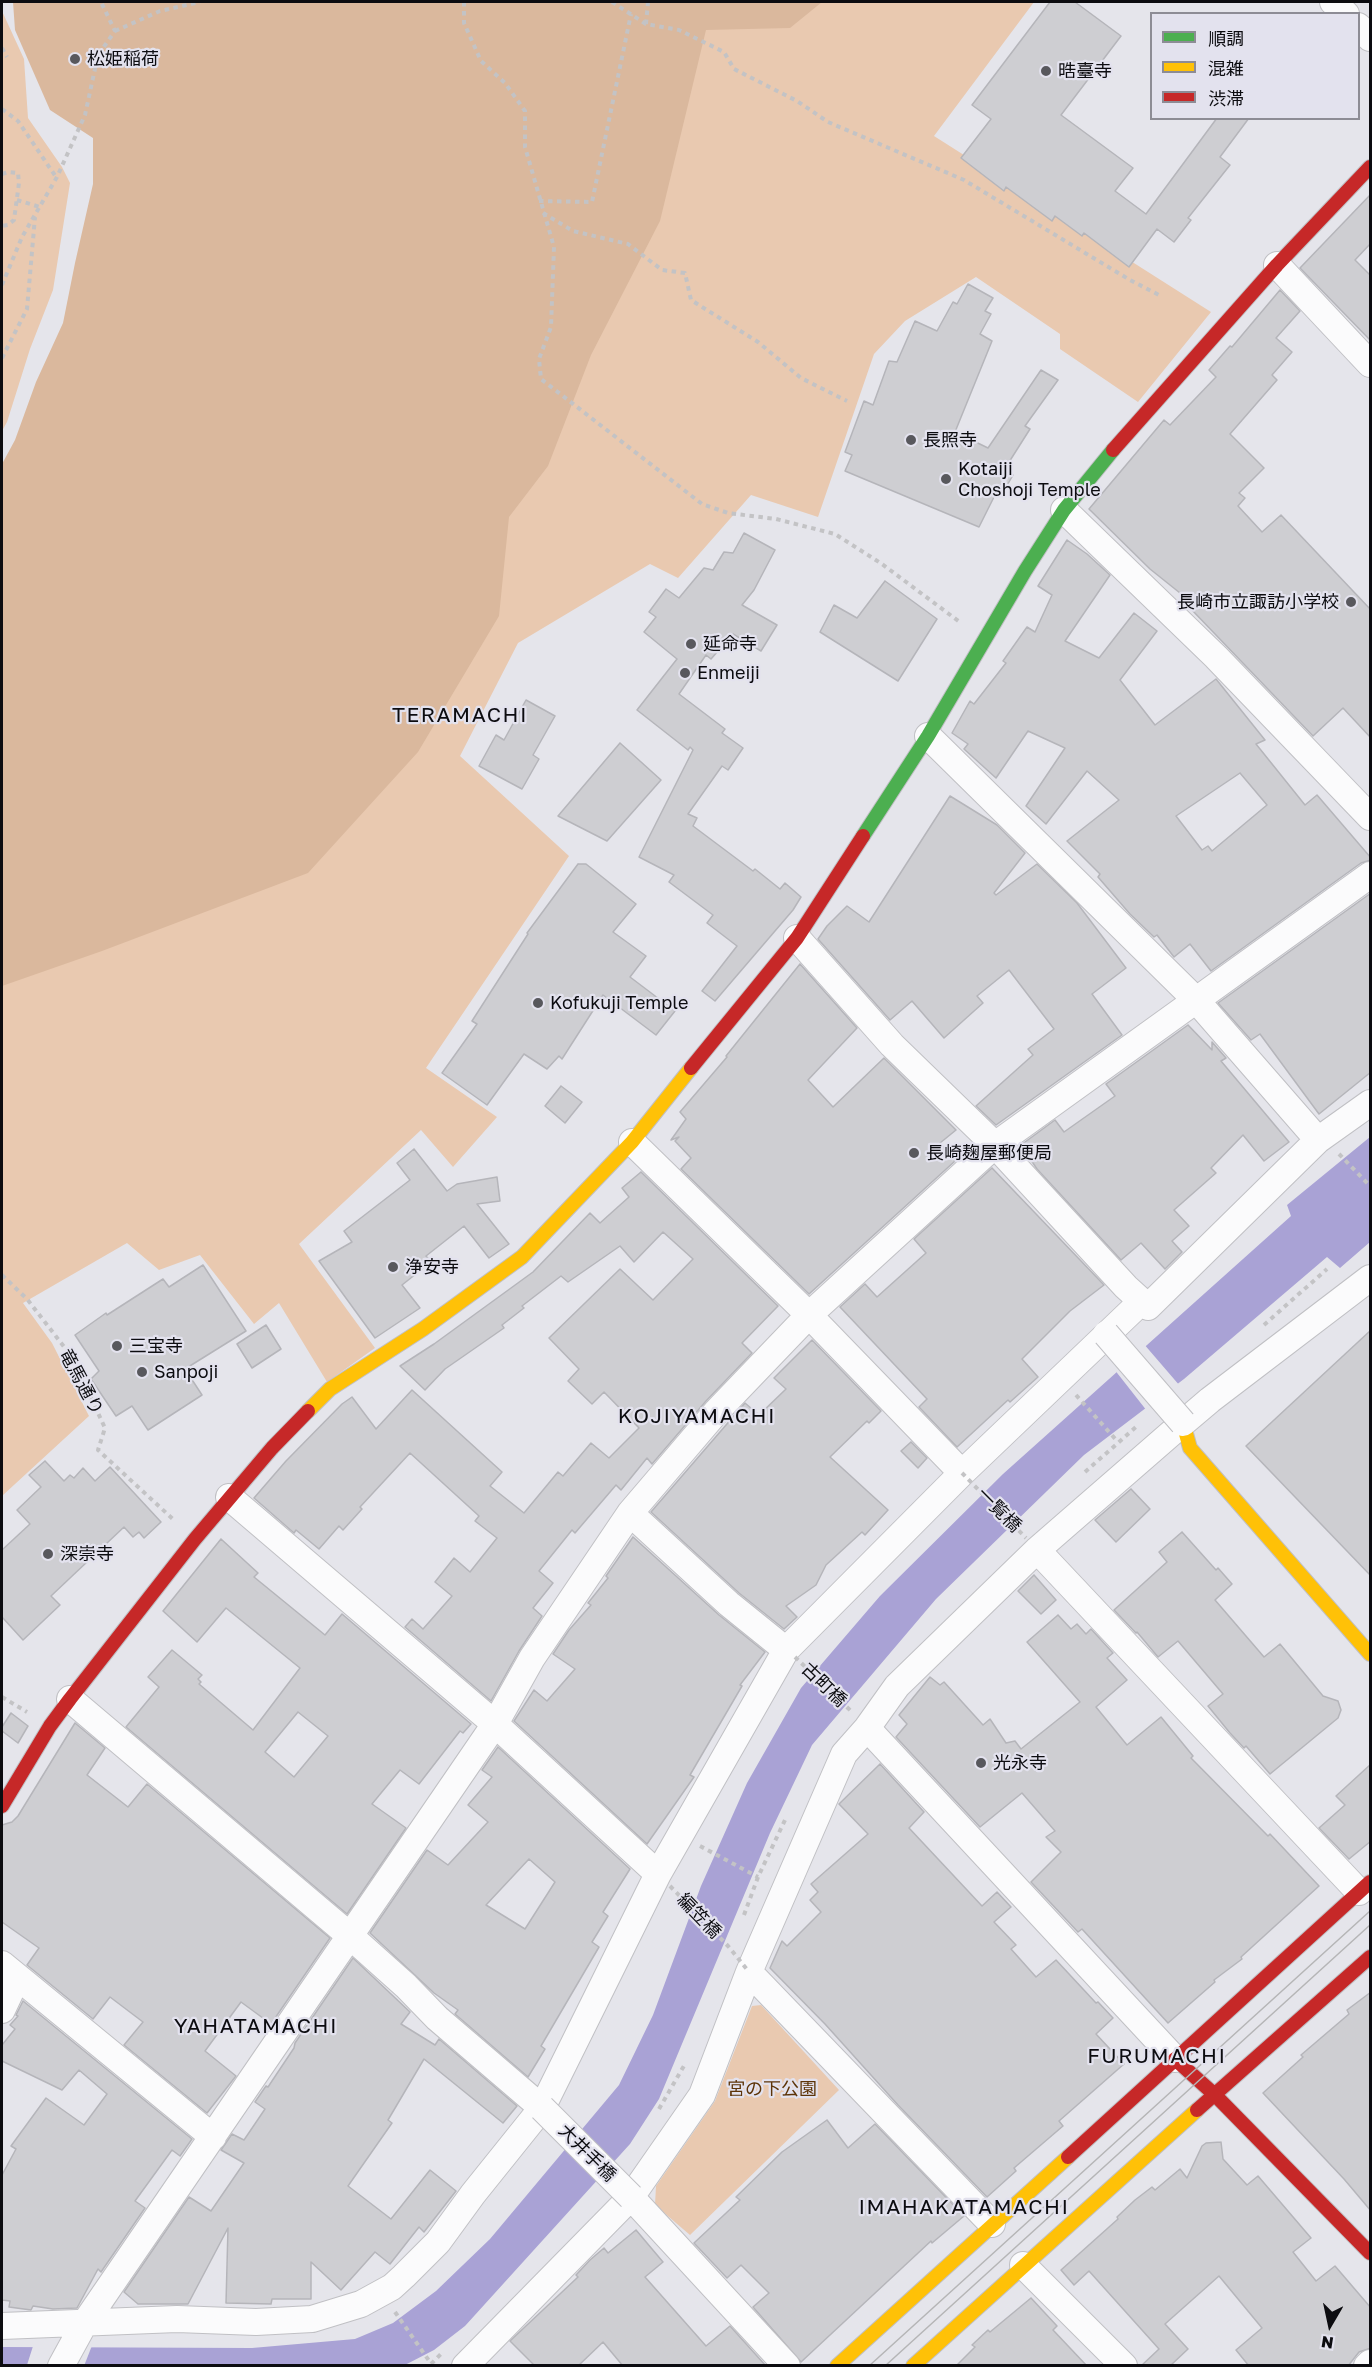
<!DOCTYPE html>
<html>
<head>
<meta charset="utf-8">
<style>
	body { margin:0 }
	#map { position:relative; width:1372px; height:2367px; overflow:hidden; background:#e5e5eb; font-family:"Golos Text","Noto Sans JP",sans-serif }
	canvas { display:block }
	.frame { position:absolute; inset:0; border:3px solid #0c0c10; pointer-events:none }
	.legend { position:absolute; left:1150px; top:12px; width:210px; height:108px; box-sizing:border-box; background:#e3e2ee; border:2px solid #8d8c95; margin:0; padding:8px 10px; list-style:none; font-size:18px; color:#0c0c10 }
	.legend li { display:flex; align-items:center; gap:12px; height:30px }
	.legend b { width:30px; border:2px solid #8d8c95 }
	.north { position:absolute; left:1300px; top:2295px; width:60px; height:60px; -webkit-text-stroke:4px #e3e2ee; paint-order:stroke; rotate:189deg; font-size:16px; font-weight:700; line-height:24px; text-align:center; color:#0c0c10 }
	.north::after { content:''; display:block; margin:auto; width:21px; height:27px; background:#0c0c10; clip-path:polygon(50% 0,100% 100%,50% 72%,0 100%) }
</style>
</head>
<body>
<div id="map">
<canvas width="1372" height="2367"></canvas>
<div class="frame"></div>
<ul class="legend">
<li><b style="height:8px;background:#4caf50"></b>順調</li>
<li><b style="height:8px;background:#ffc107"></b>混雑</li>
<li><b style="height:8px;background:#c62828"></b>渋滞</li>
</ul>
<div class="north">N</div>
</div>
<script>
const ctx = document.querySelector('canvas').getContext('2d');
ctx.lineJoin = 'round';
function fill(path, color) {
  ctx.fillStyle = color;
  ctx.fill(path, 'evenodd');
}
function toPath(rows) {
  const path = new Path2D();
  for (const r of rows) {
    path.moveTo(r[0], r[1]);
    for (let i = 2; i < r.length; i += 2) path.lineTo(r[i], r[i + 1]);
  }
  return path;
}
function stroke(path, color, width, dash) {
  ctx.strokeStyle = color;
  ctx.lineWidth = width;
  ctx.lineCap = dash ? 'butt' : 'round';
  ctx.setLineDash(dash || []);
  ctx.stroke(path);
}
function write(font, color, halo, rows, align = 'center') {
  ctx.font = font + ' "Golos Text","Noto Sans JP",sans-serif';
  ctx.lineWidth = 4.5;
  ctx.setLineDash([]);
  ctx.textBaseline = 'middle';
  ctx.strokeStyle = halo;
  ctx.fillStyle = color;
  for (const [text, x, y, turn = 0] of rows) {
    ctx.save();
    ctx.translate(x, y);
    ctx.rotate((+turn || 0) * Math.PI / 180);
    ctx.textAlign = isNaN(turn) ? turn : align;
    if (halo) ctx.strokeText(text, 0, 0);
    ctx.fillText(text, 0, 0);
    ctx.restore();
  }
}
const green = toPath([
	[53,2,1034,2,934,136,1211,312,1138,402,1060,349,1060,334,976,277,905,321,874,354,818,517,751,495,678,578,650,564,518,643,460,756,569,856,426,1068,497,1117,453,1167,421,1130,299,1244,375,1348,327,1382,279,1303,254,1324,200,1255,159,1270,127,1243,23,1303,52,1343,89,1416,2,1496,2,782,436,463],
	[2,11,24,59,28,118,62,167,70,183,53,290,30,349,7,422,2,431],
	[761,2005,839,2090,690,2235,655,2205,656,2186,715,2101,752,2006]
]);
const forest = toPath([
	[13,2,822,2,790,28,706,30,660,221,591,355,548,466,509,517,499,616,418,752,308,873,102,951,2,986,2,464,15,440,36,382,63,323,75,263,93,184,93,138,50,110,15,30]
]);
const water = toPath([
	[1370,1137,1370,1242,1340,1268,1327,1257,1184,1379,1084,1455,936,1599,812,1745,770,1833,659,2099,630,2144,465,2326,434,2350,403,2366,2,2366,2,2347,252,2348,355,2339,393,2323,436,2291,490,2239,619,2085,653,2015,701,1886,747,1783,801,1688,880,1596,1003,1474,1291,1216,1287,1205]
]);
const pier = toPath([
	[1143,1343,1180,1386,1147,1411,1114,1369],
	[34,2343,93,2343,84,2366,27,2365]
]);
const building = toPath([
	[1050,2,1075,2,1121,36,1061,115,1133,168,1115,191,1146,214,1217,118,1249,118,1220,157,1230,165,1188,218,1191,220,1174,242,1157,229,1129,267,1084,233,1082,236,1055,216,1052,221,1006,187,1004,191,961,158,991,119,972,105,1050,2],
	[1371,194,1371,243,1355,260,1371,276,1371,341,1300,268,1371,194],
	[968,284,993,298,985,311,991,314,980,334,992,341,955,432,988,448,1041,370,1058,380,1025,426,1030,429,1004,470,1013,475,1001,496,996,493,979,527,845,471,852,455,845,452,864,401,873,405,889,361,897,362,915,321,937,331,953,302,957,304,968,284],
	[1280,290,1300,311,1276,338,1292,352,1272,375,1277,380,1230,434,1264,468,1239,493,1245,498,1238,506,1262,532,1281,515,1371,610,1371,738,1343,708,1313,736,1191,609,1195,605,1150,569,1089,509,1164,420,1170,425,1216,377,1209,370,1230,346,1232,347,1280,290],
	[744,533,775,550,754,590,742,605,777,625,761,651,733,634,711,659,706,655,679,694,725,729,722,733,743,748,728,770,722,766,688,814,697,818,693,826,753,871,755,869,780,889,785,883,801,897,793,910,715,1001,702,991,737,946,707,923,713,915,669,882,674,875,639,857,693,750,690,747,688,750,637,710,677,659,644,632,656,617,649,612,666,589,679,598,704,568,713,570,724,552,733,553,744,533],
	[1067,540,1087,554,1110,575,1065,641,1099,658,1134,613,1157,631,1120,680,1155,725,1216,679,1265,740,1256,744,1305,805,1317,795,1371,858,1371,860,1361,863,1211,971,1190,944,1174,957,1157,935,1154,937,1130,914,1098,877,1100,874,1067,841,1119,800,1087,771,1046,824,1026,806,1065,748,1028,731,996,778,964,749,968,744,952,733,970,701,974,704,1006,663,1003,661,1027,627,1035,632,1052,595,1038,586,1067,540],
	[1240,773,1267,805,1212,851,1208,846,1202,850,1176,816,1240,773],
	[885,581,937,619,898,681,820,632,834,605,857,618,885,581],
	[526,700,555,716,533,755,539,759,522,789,479,766,496,735,504,740,526,700],
	[620,743,661,780,607,841,558,816,620,743],
	[950,796,997,825,1025,853,994,893,996,895,1037,864,1077,903,1126,968,1092,994,1122,1035,996,1125,976,1106,1033,1055,1028,1049,1054,1029,1009,970,977,996,983,1003,944,1038,912,1001,890,1020,818,939,827,926,847,906,869,922,950,796],
	[578,864,586,864,636,904,613,932,646,956,630,977,675,1011,656,1035,603,995,562,1059,559,1056,547,1069,524,1054,487,1105,442,1073,477,1024,472,1021,528,934,527,933,578,864],
	[1371,893,1371,1072,1319,1114,1260,1034,1251,1040,1218,1003,1371,893],
	[800,964,857,1028,808,1080,833,1107,884,1058,956,1130,940,1143,955,1161,809,1294,681,1169,691,1158,675,1141,679,1137,671,1140,686,1119,680,1112,727,1057,726,1056,800,964],
	[1188,1025,1212,1050,1212,1042,1226,1058,1221,1061,1289,1142,1264,1161,1243,1135,1211,1168,1216,1173,1174,1210,1189,1226,1172,1241,1182,1252,1165,1269,1141,1243,1121,1260,1037,1169,1021,1145,1055,1120,1064,1132,1115,1096,1106,1084,1188,1025],
	[561,1086,582,1102,565,1123,545,1106,561,1086],
	[414,1149,447,1191,457,1184,497,1177,500,1201,477,1204,509,1244,489,1258,464,1226,426,1256,431,1262,402,1285,420,1308,375,1338,319,1261,352,1242,344,1231,410,1180,397,1163,414,1149],
	[992,1168,1104,1285,1070,1311,1022,1359,1038,1377,1010,1402,1008,1400,957,1447,919,1407,927,1399,840,1307,865,1284,877,1297,926,1253,914,1239,992,1168],
	[641,1172,778,1306,742,1343,752,1353,706,1401,652,1464,647,1458,621,1490,616,1485,575,1533,572,1530,539,1571,553,1583,533,1608,542,1616,519,1651,491,1701,405,1627,412,1619,423,1629,452,1596,435,1582,454,1558,470,1572,497,1538,475,1521,479,1516,410,1453,360,1507,362,1509,343,1530,339,1526,319,1549,296,1530,294,1533,254,1498,286,1461,342,1404,352,1397,376,1429,412,1390,502,1472,490,1486,524,1513,558,1472,563,1476,591,1443,609,1458,639,1428,604,1392,592,1404,568,1381,579,1369,549,1338,620,1269,653,1300,693,1259,663,1232,634,1262,620,1246,568,1282,561,1276,522,1306,524,1308,502,1325,504,1328,445,1369,425,1390,400,1366,434,1344,533,1272,590,1213,600,1223,629,1197,622,1188,641,1172],
	[203,1265,246,1331,185,1369,202,1395,148,1430,132,1406,116,1416,91,1379,99,1371,75,1335,106,1313,107,1315,163,1279,169,1287,203,1265],
	[266,1325,281,1349,252,1368,237,1344,266,1325],
	[1371,1330,1371,1576,1246,1446,1371,1330],
	[812,1340,881,1411,869,1423,867,1421,830,1457,888,1510,865,1535,862,1532,826,1565,816,1585,786,1606,797,1617,784,1629,739,1593,651,1512,745,1403,759,1415,786,1389,774,1378,812,1340],
	[911,1442,927,1458,918,1468,901,1451,911,1442],
	[45,1461,64,1481,70,1475,74,1478,83,1468,95,1481,110,1467,161,1522,144,1538,139,1532,133,1537,124,1527,51,1596,60,1605,23,1640,2,1617,2,1550,30,1524,17,1510,41,1487,29,1475,45,1461],
	[1131,1489,1150,1509,1116,1542,1095,1520,1131,1489],
	[1182,1532,1216,1570,1218,1568,1232,1584,1215,1600,1264,1657,1280,1644,1323,1696,1338,1701,1341,1710,1338,1718,1270,1774,1246,1746,1244,1748,1230,1733,1208,1706,1223,1694,1178,1641,1158,1657,1137,1632,1136,1633,1114,1610,1167,1562,1159,1552,1182,1532],
	[633,1537,719,1615,765,1652,740,1685,742,1686,690,1775,694,1777,647,1844,514,1721,534,1690,547,1701,575,1669,553,1654,569,1630,591,1605,588,1603,608,1578,606,1576,633,1537],
	[221,1539,258,1573,254,1577,325,1635,342,1614,471,1724,463,1733,460,1731,419,1784,400,1770,372,1804,406,1828,347,1914,126,1727,159,1687,148,1677,172,1650,202,1675,198,1679,201,1682,199,1684,253,1730,300,1668,226,1608,197,1642,163,1611,221,1539],
	[298,1712,328,1736,294,1777,265,1752,298,1712],
	[1034,1575,1056,1600,1041,1614,1018,1591,1034,1575],
	[1058,1615,1071,1629,1077,1624,1086,1634,1091,1629,1113,1653,1107,1658,1127,1680,1096,1707,1127,1745,1161,1717,1193,1756,1191,1758,1268,1836,1270,1834,1319,1886,1241,1957,1242,1959,1214,1980,1215,1982,1168,2023,1082,1929,1078,1932,1031,1882,1061,1852,1046,1837,1055,1831,1022,1793,980,1827,896,1737,907,1724,899,1715,930,1677,940,1685,944,1682,983,1725,990,1719,1006,1743,1015,1741,1021,1749,1080,1702,1027,1642,1058,1615],
	[11,1713,28,1726,18,1743,2,1731,2,1727,11,1713],
	[75,1723,105,1748,87,1775,128,1807,147,1784,330,1938,271,2024,241,2002,205,2051,236,2076,207,2113,124,2045,143,2022,110,1997,93,2019,27,1965,39,1948,2,1922,2,1825,12,1822,18,1816,75,1723],
	[498,1747,630,1869,603,1912,608,1916,592,1942,599,1947,541,2046,545,2049,528,2077,455,2014,458,2010,434,1993,370,1933,427,1850,448,1865,488,1822,468,1805,492,1777,482,1770,498,1747],
	[529,1859,555,1882,525,1929,486,1905,529,1859],
	[880,1764,924,1812,909,1828,982,1906,997,1892,1011,1907,994,1922,1016,1945,1011,1949,1036,1977,1056,1960,1096,2003,1098,2002,1113,2018,1096,2034,1124,2064,1059,2121,1063,2126,1014,2168,1016,2171,987,2197,898,2105,825,2024,770,1968,782,1941,787,1946,821,1912,810,1900,818,1892,811,1884,868,1834,839,1804,880,1764],
	[1371,1764,1371,1841,1349,1859,1319,1828,1345,1805,1336,1796,1371,1764],
	[353,1958,410,2012,401,2024,435,2045,439,2039,517,2106,503,2123,424,2059,388,2120,392,2123,348,2186,391,2219,430,2170,456,2191,424,2232,419,2227,390,2264,375,2252,341,2290,311,2262,311,2299,272,2299,271,2304,226,2303,228,2228,188,2304,138,2304,124,2292,189,2197,211,2211,244,2163,221,2150,232,2134,244,2140,265,2109,255,2102,266,2086,268,2087,294,2048,295,2043,353,1958],
	[1371,1992,1371,2211,1344,2179,1263,2093,1303,2057,1301,2055,1349,2014,1347,2010,1371,1992],
	[23,2001,192,2139,180,2156,172,2150,135,2201,145,2208,101,2272,98,2269,77,2308,53,2309,33,2306,31,2310,9,2307,10,2301,2,2300,2,2175,16,2149,11,2146,46,2098,84,2125,107,2094,79,2070,62,2090,2,2061,2,2045,15,2029,10,2025,18,2016,16,2015,23,2001],
	[827,2120,848,2148,875,2124,964,2216,932,2243,931,2241,801,2362,753,2307,769,2293,741,2265,727,2278,694,2243,740,2200,736,2197,782,2152,827,2120],
	[1221,2142,1223,2159,1247,2185,1258,2176,1311,2238,1293,2252,1316,2281,1335,2266,1371,2308,1371,2348,1359,2352,1348,2366,1249,2366,1236,2350,1262,2328,1219,2276,1165,2324,1188,2349,1170,2366,1141,2366,1159,2349,1089,2271,1074,2285,1061,2270,1118,2219,1117,2217,1135,2200,1152,2187,1155,2190,1180,2169,1187,2178,1202,2146,1206,2143,1221,2142],
	[636,2230,663,2262,645,2277,706,2346,730,2326,766,2366,623,2366,603,2342,578,2366,535,2366,510,2341,578,2277,576,2275,590,2260,604,2248,608,2253,636,2230],
	[1031,2298,1057,2326,1053,2330,1087,2366,956,2366,975,2347,972,2345,988,2330,990,2332,1031,2298]
]);
const path = toPath([
	[464,2,464,23,481,61,505,83,525,111,525,147,554,247,551,327,539,359,541,379,702,504,728,513,776,519,835,534,882,564,961,623],
	[612,2,646,24,679,30,724,52,734,69,797,101,828,122,964,180,1130,280,1159,295],
	[646,24,648,2],
	[115,31,160,11,200,2],
	[2,48,7,57],
	[2,109,18,121,56,177],
	[2,174,8,172,18,173,19,183,14,220,8,225,2,226],
	[17,200,40,207],
	[539,201,592,202,631,14],
	[543,213,573,231,628,244,662,270,685,273,691,300,758,342,801,378,847,401],
	[2,285,22,237,57,177,85,115,98,55,115,31,101,2],
	[2,358,27,309,35,217],
	[1339,1154,1370,1186],
	[2,1275,27,1299,72,1357,105,1428,98,1450,175,1521],
	[1264,1325,1327,1269],
	[1076,1395,1118,1442],
	[1085,1472,1136,1427],
	[2,1697,27,1712],
	[700,1846,758,1877],
	[744,1915,758,1877,785,1820],
	[659,2109,685,2064],
	[395,2312,432,2365],
	[431,2364,443,2352]
]);
const street = toPath([
	[1333,2,1346,14],
	[1358,26,1370,38],
	[1277,265,1370,364],
	[1064,510,1216,657,1370,817],
	[928,736,1196,1000,1318,1140],
	[797,938,892,1045,995,1145,1126,1287,1148,1307,1318,1140,1370,1103],
	[632,1142,809,1315,962,1473],
	[229,1497,495,1724,658,1874],
	[630,1513,729,1604,786,1650],
	[1037,1550,1359,1892],
	[70,1699,349,1935,406,1986,437,2018,542,2108],
	[867,1728,1175,2059],
	[2,1964,213,2137],
	[749,1972,992,2224],
	[2,2010,17,1978],
	[631,2197,787,2366],
	[1023,2265,1124,2366],
	[2,2326,177,2319,256,2322,312,2319,361,2304,392,2287,404,2276,438,2242,473,2194,542,2108,658,1874,786,1650,962,1473,1141,1302],
	[61,2366,84,2324,495,1724,532,1658,630,1513,717,1411,809,1315,995,1145,1370,875],
	[465,2366,631,2197,702,2095,749,1972,844,1754,867,1728,897,1686,1037,1550,1183,1423,1210,1400,1370,1278],
	[1367,2366,1370,2363]
]);
const fast = toPath([
	[863,836,928,736,1025,571,1064,510,1113,450]
]);
const slow = toPath([
	[308,1411,330,1389,423,1329,522,1257,632,1142,691,1068],
	[1183,1423,1190,1448,1370,1654],
	[837,2366,1068,2157],
	[913,2366,1197,2110]
]);
const jam = toPath([
	[1113,450,1277,265,1370,167],
	[691,1068,797,938,863,836],
	[2,1806,50,1726,70,1699,195,1539,272,1448,308,1411],
	[1175,2059,1215,2095,1370,2253],
	[1197,2110,1370,1957],
	[1068,2157,1370,1882]
]);
const tram = toPath([
	[869,2366,1370,1911],
	[885,2366,1370,1925]
]);
const pathBridge = toPath([
	[962,1473,1026,1538],
	[795,1657,853,1713],
	[670,1886,728,1946,749,1972]
]);
const streetBridge = toPath([
	[1106,1334,1183,1423],
	[542,2108,631,2197]
]);
const markers = [
	[75,59,6,"#58585d"],
	[1046,71,6,"#58585d"],
	[911,440,6,"#58585d"],
	[946,479,6,"#58585d"],
	[1351,602,6,"#58585d"],
	[691,644,6,"#58585d"],
	[685,673,6,"#58585d"],
	[538,1003,6,"#58585d"],
	[914,1153,6,"#58585d"],
	[393,1267,6,"#58585d"],
	[117,1346,6,"#58585d"],
	[142,1372,6,"#58585d"],
	[48,1554,6,"#58585d"],
	[981,1763,6,"#58585d"]
];
const poiNames = [
	["松姫稲荷",87,59],
	["晧臺寺",1058,71],
	["長照寺",923,440],
	["Kotaiji",958,469],
	["Choshoji Temple",958,490],
	["長崎市立諏訪小学校",1339,602,"right"],
	["延命寺",703,644],
	["Enmeiji",697,673],
	["Kofukuji Temple",550,1003],
	["長崎麹屋郵便局",926,1153],
	["浄安寺",405,1267],
	["三宝寺",129,1346],
	["Sanpoji",154,1372],
	["深崇寺",60,1554],
	["光永寺",993,1763]
];
const streetNames = [
	["竜馬通り",81,1382,62],
	["一覧橋",999,1510,45],
	["古町橋",824,1685,44],
	["編笠橋",699,1916,46],
	["大井手橋",587,2153,45]
];
const parkNames = [
	["宮の下公園",772,2089]
];
const quarterNames = [
	["TERAMACHI",460,715],
	["KOJIYAMACHI",697,1416],
	["YAHATAMACHI",256,2026],
	["FURUMACHI",1157,2056],
	["IMAHAKATAMACHI",964,2207]
];
fill(green, '#e9c9b0');
fill(forest, '#dab89d');
fill(water, '#a9a2d5');
fill(pier, '#e5e5eb');
fill(building, '#ceced2');
stroke(building, '#b5b5ba', 1.5);
stroke(street, '#c0c0c4', 28);
stroke(fast, '#c0c0c4', 16);
stroke(slow, '#c0c0c4', 16);
stroke(jam, '#c0c0c4', 16);
stroke(path, '#c3c3c5', 4, [4.5, 4.5]);
stroke(street, '#fbfbfc', 26);
stroke(fast, '#4caf50', 14);
stroke(slow, '#ffc107', 14);
stroke(jam, '#c62828', 14);
stroke(tram, '#b5b5b6', 1.5);
stroke(streetBridge, '#c0c0c4', 28, []);
stroke(pathBridge, '#c3c3c5', 4, [4.5, 4.5]);
stroke(streetBridge, '#fbfbfc', 26);
for (const [x, y, r, color] of markers) {
  const dot = new Path2D();
  dot.arc(x, y, r, 0, 2 * Math.PI);
  ctx.fillStyle = color;
  ctx.fill(dot);
  stroke(dot, '#e3e2ee', 2);
}
write('18px', '#0c0c10', '#e3e2ee', poiNames, 'left');
write('18px', '#0c0c10', '#e3e2ee', streetNames);
write('18px', '#5d3408', '#e3e2ee', parkNames);
ctx.letterSpacing = '1.5px';
write('21px', '#0c0c10', '#e3e2ee', quarterNames);
ctx.letterSpacing = '0px';
</script>
</body>
</html>
